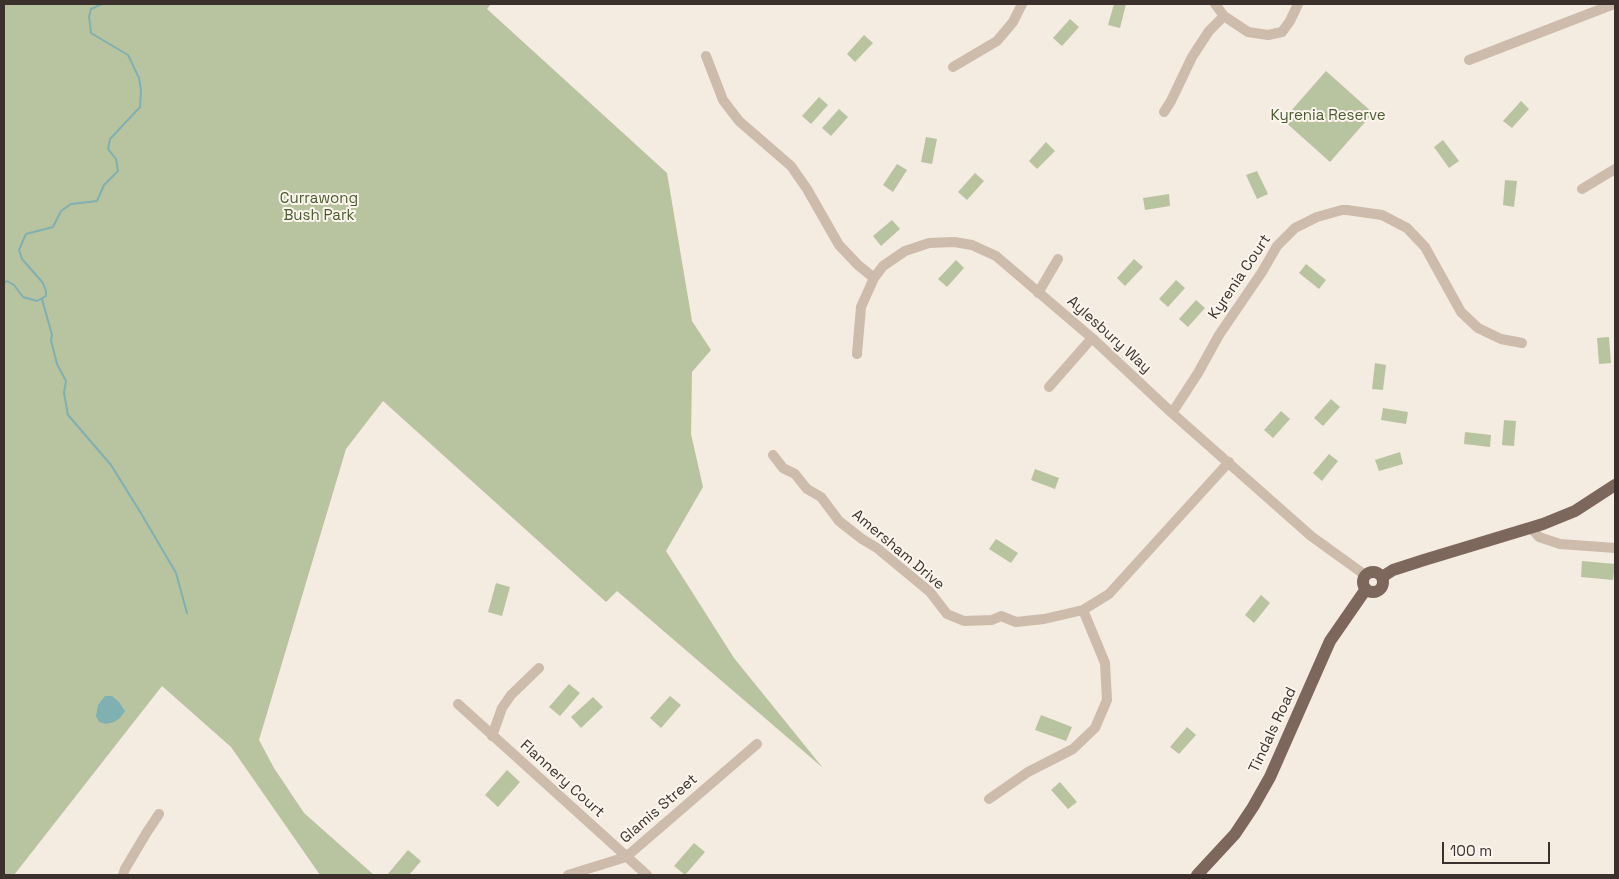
<!DOCTYPE html>
<html>
<head>
<meta charset="utf-8">
<style>
	body { margin:0 }
	#map { position:relative; width:1619px; height:879px; overflow:hidden; background:#f4ebe1; font-family:"Space Grotesk",sans-serif }
	canvas { display:block }
	.frame { position:absolute; inset:0; border:5px solid #3b302b; pointer-events:none }
	.scale { position:absolute; left:1442px; top:842px; width:108px; height:22px; box-sizing:border-box; border:2px solid #3b302b; border-top:0; padding-left:6px; font-size:15px; line-height:18px; white-space:nowrap; color:#3b302b; -webkit-text-stroke:4px #fbf5ee; paint-order:stroke }
</style>
</head>
<body>
<div id="map">
<canvas width="1619" height="879"></canvas>
<div class="frame"></div>
<div class="scale">100 m</div>
</div>
<script>
const ctx = document.querySelector('canvas').getContext('2d');
ctx.lineJoin = 'round';
function fill(path, color) {
  ctx.fillStyle = color;
  ctx.fill(path, 'evenodd');
}
function toPath(rows) {
  const path = new Path2D();
  for (const r of rows) {
    if (r.length === 3) {
      path.moveTo(r[0] + r[2], r[1]);
      path.arc(r[0], r[1], r[2], 0, 2 * Math.PI);
      continue;
    }
    path.moveTo(r[0], r[1]);
    for (let i = 2; i < r.length; i += 2) path.lineTo(r[i], r[i + 1]);
  }
  return path;
}
function stroke(path, color, width, dash) {
  ctx.strokeStyle = color;
  ctx.lineWidth = width;
  ctx.lineCap = dash ? 'butt' : 'round';
  ctx.setLineDash(dash || []);
  ctx.stroke(path);
}
function write(font, color, halo, rows, align = 'center') {
  ctx.font = font + ' "Space Grotesk",sans-serif';
  ctx.lineWidth = 4;
  ctx.setLineDash([]);
  ctx.textBaseline = 'middle';
  ctx.strokeStyle = halo;
  ctx.fillStyle = color;
  for (const [text, x, y, turn = 0] of rows) {
    ctx.save();
    ctx.translate(x, y);
    ctx.rotate((+turn || 0) * Math.PI / 180);
    ctx.textAlign = isNaN(turn) ? turn : align;
    if (halo) ctx.strokeText(text, 0, 0);
    ctx.fillText(text, 0, 0);
    ctx.restore();
  }
}
const green = toPath([
	[4,4,491,4,487,9,667,173,692,321,711,350,692,372,691,434,703,487,666,551,734,658,823,768,617,591,606,602,383,401,346,449,259,740,274,768,304,813,374,875,320,875,231,747,162,686,14,875,4,875],
	[1114,4,1126,4,1120,28,1108,25],
	[1070,19,1079,27,1062,46,1053,38],
	[864,35,873,43,855,62,847,54],
	[1326,71,1373,113,1330,162,1283,120],
	[819,97,828,105,811,124,802,116],
	[1521,101,1529,109,1512,128,1503,121],
	[839,109,848,117,831,136,822,128],
	[926,137,937,139,932,164,921,162],
	[1443,140,1459,161,1449,168,1434,147],
	[1046,142,1055,151,1037,169,1029,161],
	[897,164,907,170,893,192,883,185],
	[1257,171,1268,194,1257,199,1246,175],
	[975,173,984,181,967,200,958,192],
	[1505,180,1517,181,1514,207,1503,205],
	[1169,194,1170,206,1145,210,1143,198],
	[892,220,900,229,881,246,873,236],
	[1134,259,1143,267,1125,286,1117,278],
	[956,260,964,268,947,287,938,279],
	[1306,264,1326,280,1319,289,1299,273],
	[1176,280,1185,288,1168,307,1159,299],
	[1196,300,1205,308,1188,327,1179,319],
	[1609,337,1611,363,1599,364,1597,338],
	[1375,363,1386,365,1383,390,1372,389],
	[1331,399,1340,407,1323,426,1314,418],
	[1383,408,1408,412,1406,424,1381,420],
	[1281,411,1290,419,1273,438,1264,430],
	[1504,420,1516,421,1514,446,1502,445],
	[1465,432,1491,435,1490,447,1464,444],
	[1400,452,1403,464,1379,471,1375,460],
	[1329,454,1338,461,1322,481,1313,473],
	[1035,469,1059,478,1055,489,1031,480],
	[996,539,1018,553,1011,563,989,549],
	[1582,561,1615,564,1613,580,1581,577],
	[496,583,510,587,502,616,488,612],
	[1261,595,1270,603,1254,623,1245,615],
	[569,684,580,693,560,716,549,707],
	[670,696,681,705,661,728,650,718],
	[593,697,603,707,581,728,571,717],
	[1041,715,1072,727,1066,741,1035,730],
	[1187,727,1196,735,1179,754,1170,747],
	[507,770,520,782,498,807,485,795],
	[1060,782,1077,802,1068,809,1051,790],
	[694,843,705,852,685,875,674,866],
	[408,850,421,861,409,875,387,875]
]);
const water = toPath([
	[105,696,112,696,119,702,125,711,120,718,114,722,106,724,99,722,96,716,98,705]
]);
const stream = toPath([
	[4,283,7,281,14,285,23,297,37,301,46,296,46,291,43,283,22,259,19,250,26,234,53,227,61,211,71,204,97,201,104,185,118,171,116,159,108,149,110,139,140,107,141,90,139,78,128,55,91,33,89,17,91,9,102,4],
	[42,299,52,335,51,340,57,364,66,381,64,393,68,415,111,465,142,515,176,573,187,613]
]);
const minor = toPath([
	[1215,4,1224,16,1248,32,1268,35,1282,32,1290,21,1298,4],
	[706,56,723,100,739,121,791,166,807,189,839,245,858,265,874,278],
	[1469,60,1614,4],
	[953,67,997,41,1013,22,1022,4],
	[1164,112,1171,101,1192,57,1209,31,1224,16],
	[1582,189,1615,169],
	[1038,293,1058,259],
	[857,354,861,307,874,278,883,266,905,251,929,243,954,242,972,245,996,256,1092,338,1172,413,1311,536,1365,575],
	[1049,387,1092,338],
	[1172,413,1198,373,1219,335,1262,272,1277,246,1295,228,1317,217,1342,210,1347,210,1382,215,1407,228,1425,247,1461,312,1478,328,1501,339,1522,343],
	[773,455,783,468,795,474,807,489,821,497,839,521,862,539,877,548,930,592,947,614,964,621,992,620,1001,616,1016,622,1044,619,1083,610,1109,594,1229,462],
	[1531,528,1539,537,1560,544,1615,548],
	[458,704,647,875],
	[492,736,502,708,511,695,539,668],
	[989,799,1028,772,1073,749,1095,728,1107,700,1105,663,1083,610],
	[123,875,125,869,147,832,159,814],
	[568,875,626,857,757,744]
]);
const major = toPath([
	[1373,582,10],
	[1382,577,1393,570,1424,560,1543,524,1575,511,1615,485],
	[1197,875,1235,834,1253,807,1270,777,1330,641,1366,589]
]);
const parkNames = [
	["Kyrenia Reserve",1328,116],
	["Currawong",319,199],
	["Bush Park",319,216]
];
const streetNames = [
	["Kyrenia Court",1240,277,-56],
	["Aylesbury Way",1109,335,42],
	["Amersham Drive",898,550,40],
	["Tindals Road",1273,730,-65],
	["Flannery Court",562,779,42],
	["Glamis Street",659,809,-41]
];
fill(green, '#b8c4a0');
fill(water, '#7fb0b2');
stroke(stream, '#7fb0b2', 2);
stroke(minor, '#cdbbac', 10);
stroke(major, '#7d675c', 12);
write('15px', '#4a5a2e', '#fbf5ee', parkNames);
write('15px', '#3b302b', '#fbf5ee', streetNames);
</script>
</body>
</html>
